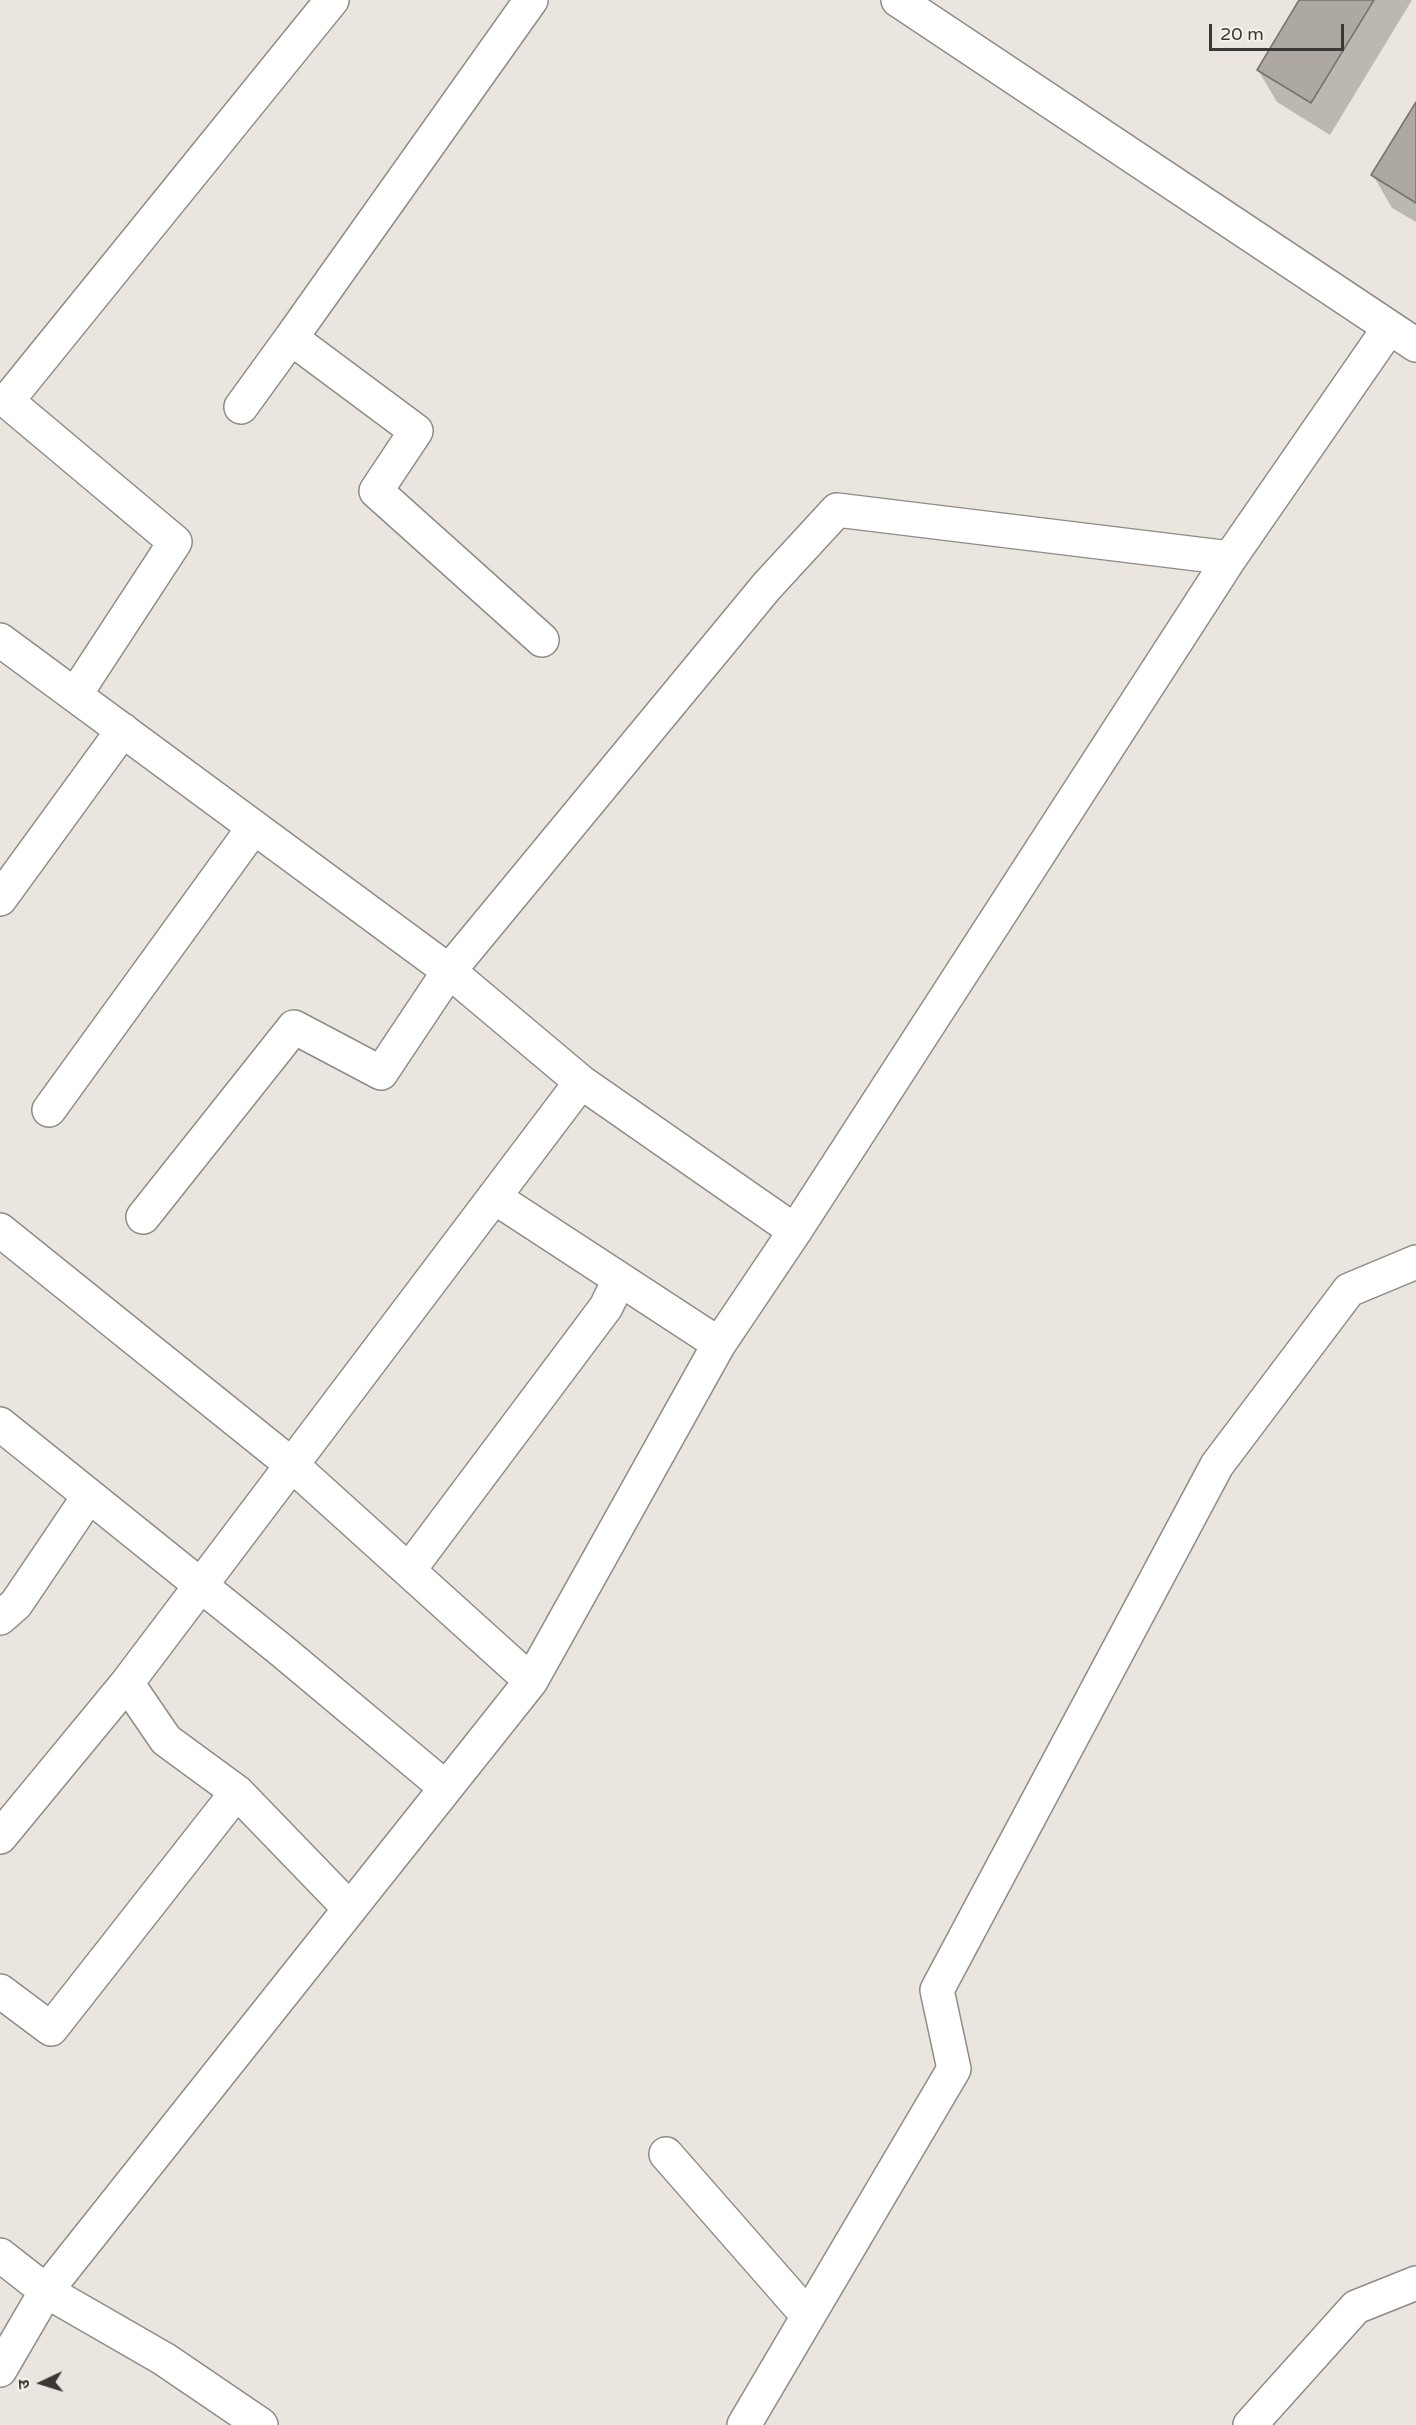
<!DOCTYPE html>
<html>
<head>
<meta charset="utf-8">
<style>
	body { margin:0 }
	#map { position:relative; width:1416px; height:2425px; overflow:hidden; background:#eae5de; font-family:"Varela Round","Noto Sans Devanagari",sans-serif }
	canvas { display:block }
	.north { position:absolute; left:12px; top:2353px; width:60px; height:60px; -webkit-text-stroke:4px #f7f3eb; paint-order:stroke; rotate:266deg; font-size:16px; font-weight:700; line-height:24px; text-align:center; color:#3a3835 }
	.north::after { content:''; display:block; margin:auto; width:21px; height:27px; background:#3a3835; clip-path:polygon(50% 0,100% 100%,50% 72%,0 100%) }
	.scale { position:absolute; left:1209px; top:24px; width:135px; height:27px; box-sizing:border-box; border:3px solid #3a3835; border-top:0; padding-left:8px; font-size:18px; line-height:21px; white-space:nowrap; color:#3a3835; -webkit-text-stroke:4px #f7f3eb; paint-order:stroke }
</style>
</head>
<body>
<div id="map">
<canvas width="1416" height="2425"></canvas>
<div class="north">उ</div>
<div class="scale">20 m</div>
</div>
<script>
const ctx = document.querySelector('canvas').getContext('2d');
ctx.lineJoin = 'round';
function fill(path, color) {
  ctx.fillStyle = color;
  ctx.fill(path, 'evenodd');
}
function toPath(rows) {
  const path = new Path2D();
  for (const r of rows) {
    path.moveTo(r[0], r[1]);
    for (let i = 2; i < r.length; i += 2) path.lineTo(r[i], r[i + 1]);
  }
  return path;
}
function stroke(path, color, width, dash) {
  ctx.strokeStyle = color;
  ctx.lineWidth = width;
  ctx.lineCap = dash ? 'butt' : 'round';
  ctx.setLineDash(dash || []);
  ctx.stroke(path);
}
const shadow = toPath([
	[1301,0,1412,0,1330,135,1277,102,1258,70],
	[1416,105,1416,222,1392,208,1373,175]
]);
const building = toPath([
	[1299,0,1374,0,1311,103,1257,70,1299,0],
	[1416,102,1416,203,1371,175,1416,102]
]);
const street = toPath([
	[898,0,1416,345],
	[291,338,531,0],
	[241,407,291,338,416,431,376,491,542,640],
	[0,640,449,971,581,1082,795,1231],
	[75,695,175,542,7,401,332,0],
	[0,899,123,730],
	[49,1110,254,827],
	[494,1197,719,1344],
	[143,1217,294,1027,381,1073,449,971,767,586,837,510,1230,558],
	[0,1230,292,1465,531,1681],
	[0,1424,281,1650,446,1788],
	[409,1570,606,1307,619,1280],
	[0,1618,16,1604,89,1496],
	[127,1683,581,1082],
	[0,1837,127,1683,166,1740,237,1792],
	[0,1991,51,2029,237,1792,350,1909],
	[666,2154,808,2316],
	[0,2255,46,2291,164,2359,261,2425],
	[0,2370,46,2291,531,1681,719,1344,795,1231,1230,558,1389,328],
	[744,2425,954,2069,937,1990,1217,1465,1349,1290,1416,1262]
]);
const secondary = toPath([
	[1250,2425,1356,2307,1416,2283]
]);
fill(shadow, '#0003');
fill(building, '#ada9a2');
stroke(building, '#76736c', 1.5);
stroke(street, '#8f8b85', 36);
stroke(secondary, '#8f8b85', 36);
stroke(street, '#fff', 33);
stroke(secondary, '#fff', 33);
</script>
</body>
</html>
